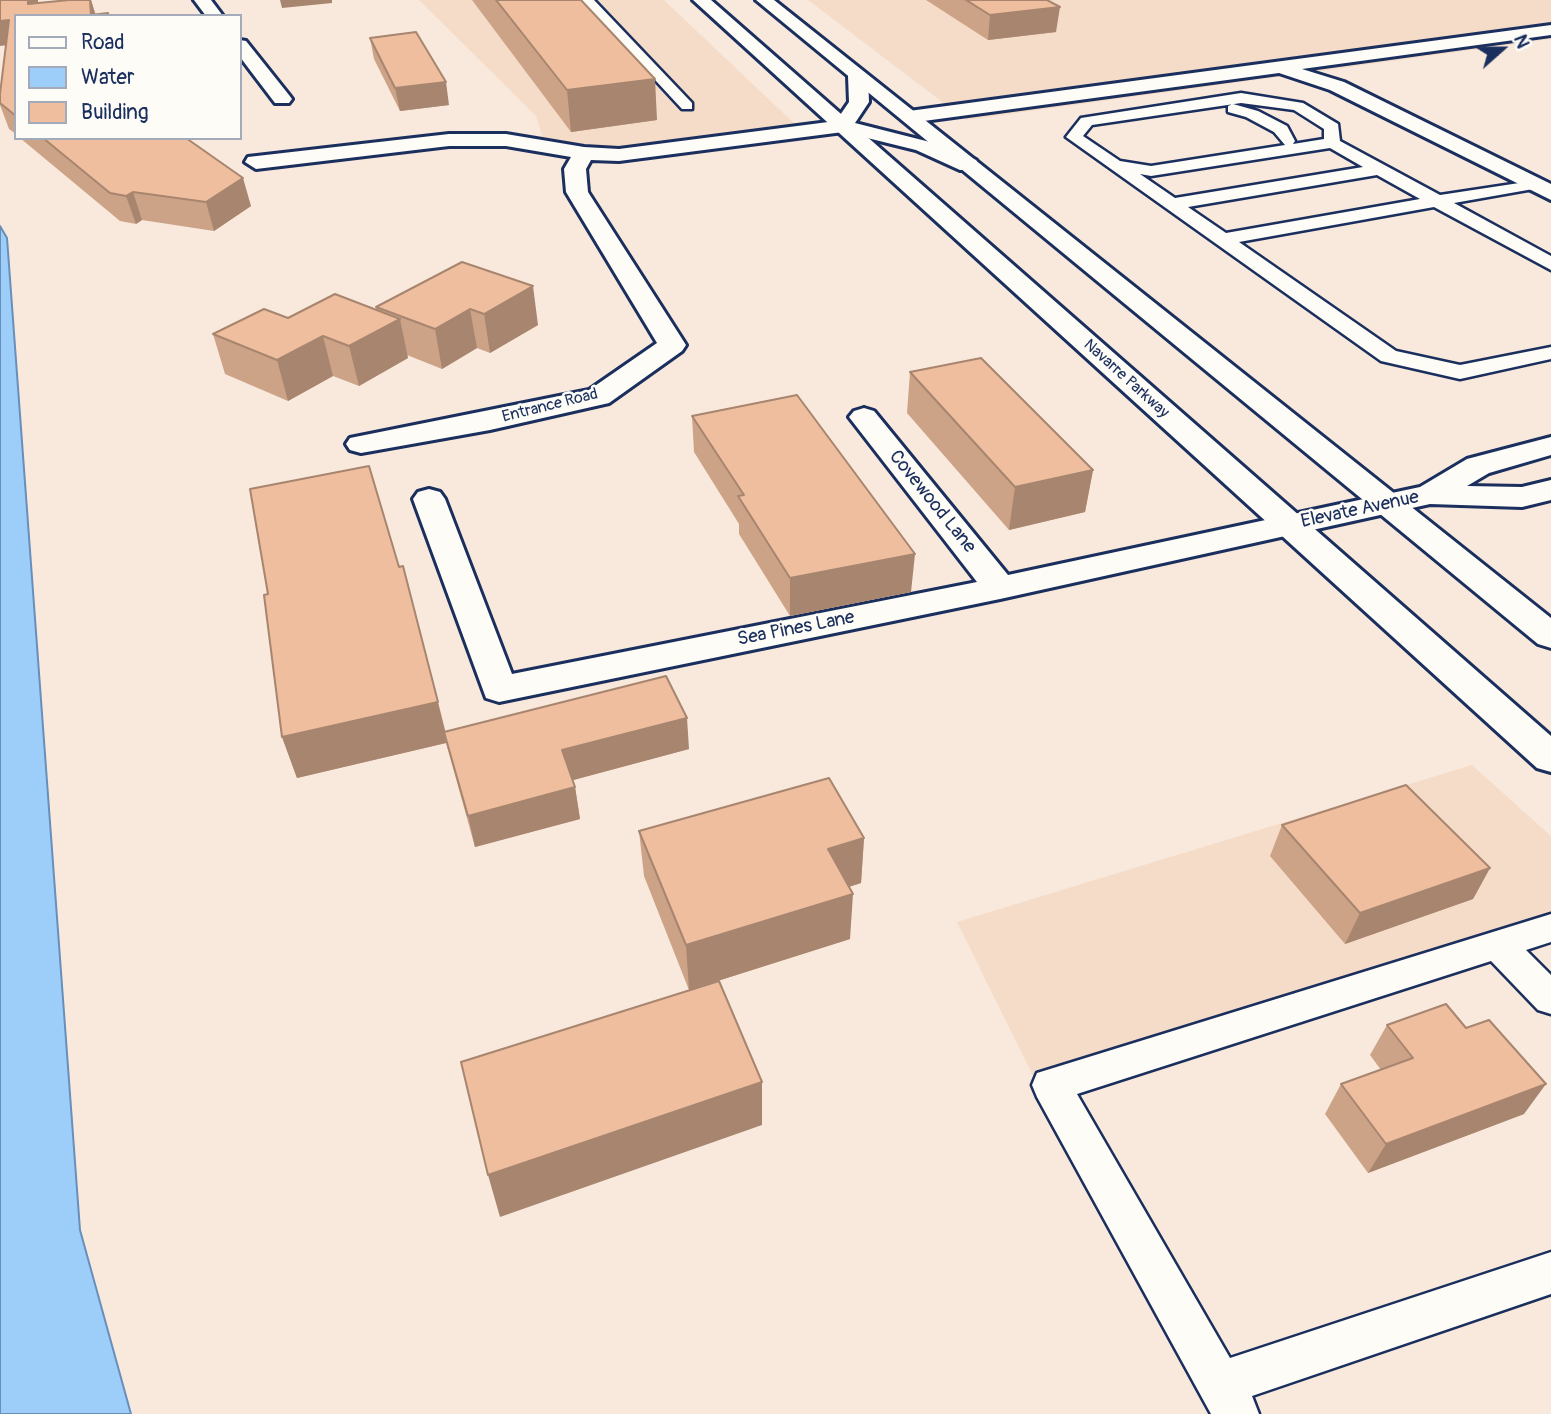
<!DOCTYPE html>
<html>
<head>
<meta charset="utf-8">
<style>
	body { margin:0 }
	#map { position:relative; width:1551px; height:1414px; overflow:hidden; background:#f8e9dc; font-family:Pangolin,sans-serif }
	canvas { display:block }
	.legend { position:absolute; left:14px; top:14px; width:228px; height:126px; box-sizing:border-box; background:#fdfcf7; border:2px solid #a3aaba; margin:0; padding:9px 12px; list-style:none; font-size:21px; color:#1b2f5e }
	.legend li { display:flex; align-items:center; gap:14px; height:35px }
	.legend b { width:35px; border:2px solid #a3aaba }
	.north { position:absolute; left:1467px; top:14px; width:70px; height:70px; -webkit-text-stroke:5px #fdfcf7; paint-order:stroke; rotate:69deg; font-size:19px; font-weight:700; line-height:28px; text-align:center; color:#1b2f5e }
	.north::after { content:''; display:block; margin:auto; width:24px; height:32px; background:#1b2f5e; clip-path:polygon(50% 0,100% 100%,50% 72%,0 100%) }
</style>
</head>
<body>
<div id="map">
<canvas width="1551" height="1414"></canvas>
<ul class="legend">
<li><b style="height:9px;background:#fdfcf7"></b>Road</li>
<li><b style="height:19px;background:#9ccef9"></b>Water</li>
<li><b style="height:19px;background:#eebe9e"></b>Building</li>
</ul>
<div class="north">N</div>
</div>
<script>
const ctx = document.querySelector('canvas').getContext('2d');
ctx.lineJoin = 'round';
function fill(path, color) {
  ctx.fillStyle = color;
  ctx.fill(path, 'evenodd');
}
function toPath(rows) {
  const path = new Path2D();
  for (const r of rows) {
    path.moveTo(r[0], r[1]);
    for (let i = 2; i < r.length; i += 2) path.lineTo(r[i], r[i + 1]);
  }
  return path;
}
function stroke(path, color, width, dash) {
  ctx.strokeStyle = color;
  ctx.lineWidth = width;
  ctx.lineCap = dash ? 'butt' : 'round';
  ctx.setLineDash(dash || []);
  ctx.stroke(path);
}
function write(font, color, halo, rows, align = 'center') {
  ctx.font = font + ' Pangolin,sans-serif';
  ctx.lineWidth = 5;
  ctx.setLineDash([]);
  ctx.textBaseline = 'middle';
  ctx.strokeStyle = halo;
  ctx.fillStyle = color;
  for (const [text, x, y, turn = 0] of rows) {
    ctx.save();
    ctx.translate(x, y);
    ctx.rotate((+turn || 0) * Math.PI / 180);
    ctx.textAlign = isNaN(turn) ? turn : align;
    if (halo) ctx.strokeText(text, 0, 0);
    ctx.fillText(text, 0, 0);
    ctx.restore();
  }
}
const built = toPath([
	[419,0,664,0,797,126,615,148,543,139,536,116],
	[808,0,1551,0,1551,39,966,120],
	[1472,765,1551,836,1551,944,1044,1098,957,922]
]);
const water = toPath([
	[0,226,7,238,80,1230,131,1414,0,1414,0,226]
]);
const service = toPath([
	[581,0,594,0,692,103,692,109,682,109,581,0],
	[1241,93,1303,103,1338,124,1340,141,1440,195,1539,180,1542,184,1539,188,1454,203,1551,256,1551,270,1434,207,1239,242,1396,351,1460,365,1551,347,1551,359,1460,379,1381,361,1066,137,1081,118,1241,93],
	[1241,103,1294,110,1324,129,1324,139,1293,144,1295,141,1287,126,1258,111,1233,104,1228,106,1228,112,1246,117,1274,132,1285,145,1151,166,1120,161,1083,136,1092,125,1241,103],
	[1330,148,1363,167,1175,198,1140,174,1151,176,1330,148],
	[1377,175,1420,199,1226,233,1188,207,1377,175],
	[1551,914,1551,942,1526,950,1551,975,1551,1014,1538,1010,1491,961,1077,1094,1230,1358,1551,1252,1551,1294,1252,1396,1259,1414,1211,1414,1037,1097,1032,1085,1037,1073,1551,914]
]);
const minor = toPath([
	[194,0,211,0,223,16,206,16,194,0],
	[1551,25,1551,35,1302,69,1344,82,1551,184,1551,200,1330,90,1279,73,909,123,899,117,909,111,1551,25],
	[240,40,246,41,289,95,292,99,289,103,275,103,240,57,240,40],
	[858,70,868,76,869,102,855,123,930,142,976,160,979,165,976,170,960,170,916,150,843,132,619,161,591,160,586,169,588,192,686,345,682,351,609,403,490,430,361,453,350,450,346,444,350,438,589,390,657,343,566,192,564,169,571,157,506,146,449,146,256,169,245,162,248,157,449,134,506,134,584,147,619,149,836,121,849,102,848,76,858,70],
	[864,408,874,411,1008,575,1420,487,1467,459,1551,437,1551,455,1489,473,1467,486,1522,487,1551,480,1551,500,1522,507,1430,504,1000,599,499,702,486,698,413,499,418,492,429,489,440,492,445,499,512,674,977,582,849,417,854,411,864,408]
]);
const trunk = toPath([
	[693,0,711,0,1551,736,1551,772,1537,768,693,0],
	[756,0,774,0,1551,618,1551,648,1538,644,756,0]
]);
const wall = toPath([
	[0,0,38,0,38,3,69,0,91,0,95,14,108,13,109,16,16,16,16,134,9,129,0,105,0,94,6,45],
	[472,0,581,0,657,120,571,132],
	[926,0,1047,0,1056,32,988,40],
	[370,38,449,105,400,111,374,59],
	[20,138,186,138,251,206,214,231,142,220,136,224,120,221],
	[462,262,538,325,490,353,477,348,442,369,407,355,408,358,359,386,333,376,288,401,225,374,213,334,288,318,376,310,376,307],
	[910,372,1093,470,1085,512,1009,530,907,413],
	[692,416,911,592,790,616,739,534,739,524,694,452],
	[445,732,689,749,573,780,575,787,580,819,475,847,446,743,297,778,282,737],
	[1282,825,1490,868,1473,899,1345,944,1270,856],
	[639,831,864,838,861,883,849,887,850,939,689,990,644,876],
	[1387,1025,1466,1028,1524,1114,1368,1173,1325,1114,1341,1084,1381,1070,1370,1055]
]);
const shadedWall = toPath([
	[28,0,38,0,37,16,28,4],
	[90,0,91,0,96,16,92,16],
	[280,0,332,0,332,3,282,8],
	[1060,7,1056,32,988,40,990,15],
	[9,20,16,44,0,46,0,21],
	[655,79,657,120,571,132,567,90],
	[446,82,449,105,400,111,395,88],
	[243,178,251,206,214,231,206,202],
	[133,192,142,220,136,224,126,196],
	[533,286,538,325,490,353,484,314],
	[470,309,477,348,442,369,435,329],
	[400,319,408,358,359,386,349,346],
	[323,336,333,376,288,401,277,360],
	[1093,470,1085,512,1009,530,1015,487],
	[915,554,911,592,790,616,790,578],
	[438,702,448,742,444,732,446,743,297,778,282,737],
	[687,718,689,749,566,782,562,750],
	[575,787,580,819,475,847,468,816],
	[864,838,861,883,826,894,828,849],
	[1490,868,1473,899,1345,944,1360,913],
	[853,894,850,939,689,990,686,945],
	[762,1082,762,1125,500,1217,488,1175],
	[1546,1084,1524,1114,1368,1173,1386,1144]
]);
const building = toPath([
	[0,0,28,0,28,4,69,0,90,0,91,15,108,13,109,16,16,16,16,116,0,103,0,94,9,20,0,21,0,0],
	[496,0,581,0,655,79,567,90,496,0],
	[966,0,1047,0,1060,7,990,15,966,0],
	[416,32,446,82,395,88,370,38,416,32],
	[43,138,186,138,243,178,206,202,133,192,126,196,110,193,43,138],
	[462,262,533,286,484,314,470,309,435,329,376,307,462,262],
	[335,294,400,319,349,346,323,336,277,360,213,334,264,309,288,318,335,294],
	[981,358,1093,470,1015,487,910,372,981,358],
	[797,395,915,554,790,578,738,496,744,495,692,416,797,395],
	[369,466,399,567,403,566,438,702,282,737,264,595,268,594,250,489,369,466],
	[666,676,687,718,562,750,575,787,468,816,444,732,666,676],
	[829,778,864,838,828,849,853,894,686,945,639,831,829,778],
	[1406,785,1490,868,1360,913,1282,825,1406,785],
	[719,981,762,1082,488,1175,461,1062,719,981],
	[1446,1004,1466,1028,1489,1020,1546,1084,1386,1144,1341,1084,1413,1058,1387,1025,1446,1004]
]);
const farStreetnames = [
	["Navarre Parkway",1126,379,42],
	["Entrance Road",550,406,-14]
];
const streetNames = [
	["Covewood Lane",932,502,51],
	["Elevate Avenue",1360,510,-12],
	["Sea Pines Lane",796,629,-11]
];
fill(built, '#f5dcc9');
fill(water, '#9ccef9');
stroke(water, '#688ebb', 2);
stroke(service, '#1b2f5e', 5);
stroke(minor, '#1b2f5e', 6);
stroke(trunk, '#1b2f5e', 6);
fill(service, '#fdfcf7');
fill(minor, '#fdfcf7');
fill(trunk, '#fdfcf7');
fill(wall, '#cda388');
fill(shadedWall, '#a7856f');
fill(building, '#eebe9e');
stroke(building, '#a7856f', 2);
write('16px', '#1b2f5e', '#fdfcf7', farStreetnames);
write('19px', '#1b2f5e', '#fdfcf7', streetNames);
</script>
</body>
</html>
